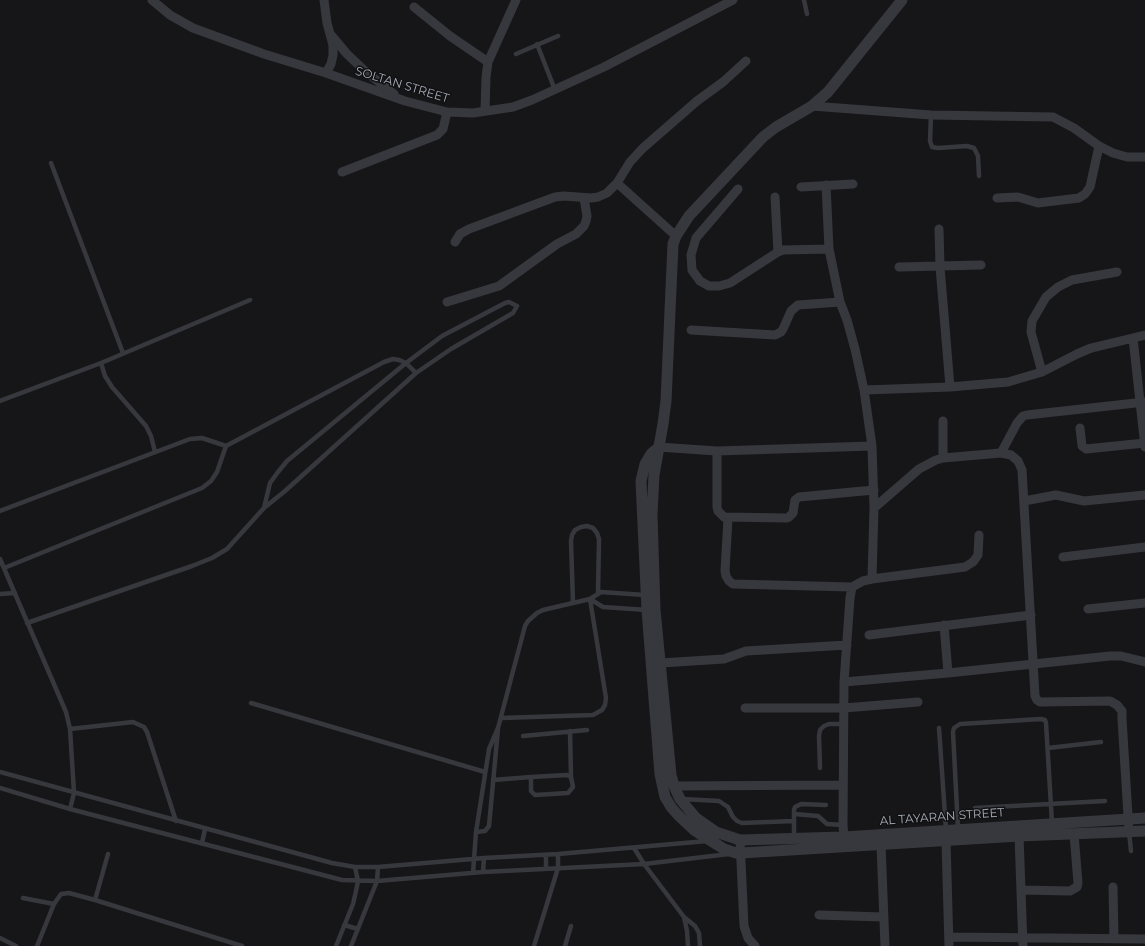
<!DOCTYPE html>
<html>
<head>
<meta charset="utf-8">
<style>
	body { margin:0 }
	canvas { display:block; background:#161618 }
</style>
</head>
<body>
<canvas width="1145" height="946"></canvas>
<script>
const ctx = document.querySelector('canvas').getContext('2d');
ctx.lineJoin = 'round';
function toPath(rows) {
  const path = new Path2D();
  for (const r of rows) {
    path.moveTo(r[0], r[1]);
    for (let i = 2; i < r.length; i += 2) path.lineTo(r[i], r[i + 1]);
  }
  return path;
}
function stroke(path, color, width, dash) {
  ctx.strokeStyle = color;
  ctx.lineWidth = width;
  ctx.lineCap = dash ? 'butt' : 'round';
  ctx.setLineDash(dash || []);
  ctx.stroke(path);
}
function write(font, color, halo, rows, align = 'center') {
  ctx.font = font + ' Montserrat,sans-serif';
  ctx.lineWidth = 3;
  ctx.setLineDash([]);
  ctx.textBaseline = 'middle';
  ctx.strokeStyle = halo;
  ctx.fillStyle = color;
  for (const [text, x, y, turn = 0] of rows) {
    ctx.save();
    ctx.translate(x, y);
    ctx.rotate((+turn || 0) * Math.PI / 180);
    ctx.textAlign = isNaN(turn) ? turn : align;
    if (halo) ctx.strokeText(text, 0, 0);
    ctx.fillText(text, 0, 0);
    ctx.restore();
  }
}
const service = toPath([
	[804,0,807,14],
	[537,44,555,90],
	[516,54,558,36],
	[931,115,930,141,932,147,938,148,967,146,974,148,978,156,979,176],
	[51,163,123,353],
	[101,363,105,376,112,387,146,426,151,436,155,452],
	[0,401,101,363,250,300],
	[0,511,190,439,202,438,226,446],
	[0,559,66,712,70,729,74,793,70,809],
	[4,568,202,488,211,481,217,472,226,446,384,362,393,359,399,360,406,363,416,373],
	[0,594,15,593],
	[590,599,603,607,647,610],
	[573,603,571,541,572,535,575,530,581,527,587,526,593,528,597,533,599,539,598,593],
	[27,623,192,566,212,558,227,549,264,508,285,491,416,373,451,349,513,313,517,306,509,302,505,303,442,336,406,363,287,461,278,472,270,483,264,508],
	[251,703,485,772],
	[501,718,593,715,602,710,605,705,606,698,590,599],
	[939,728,946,830],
	[70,729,133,722,144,727,147,732,176,821],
	[570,731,571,777],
	[523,736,587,730],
	[1048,748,1101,742],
	[820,768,819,736,820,730,824,726,829,724,843,724],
	[0,772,332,863,355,867,378,867,484,858,558,854,707,841],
	[493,780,531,777,567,775,571,777,573,787,568,793,535,795,531,791,531,777],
	[0,788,70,809,342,880,377,881,483,872,644,864,729,854],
	[682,799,719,801,728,807,733,817,737,821,742,823,794,821],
	[975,808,1105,801],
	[794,814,818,816,827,824,843,825],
	[958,829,953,732,954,728,960,724,1041,719,1045,720,1046,723,1052,823],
	[476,832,485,831,489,826,498,729],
	[1129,832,1131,851],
	[794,839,794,810,795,807,801,804,826,805],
	[202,843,205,829],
	[634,848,644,864,684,917,695,926,699,933,700,946],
	[546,868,546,855],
	[483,872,484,858],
	[473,873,476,832,489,749,498,728,525,626,528,621,537,613,543,610,590,599,601,592,645,595],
	[23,898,54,904],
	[95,900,108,854],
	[684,917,687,931,688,946],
	[344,925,358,929],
	[0,938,16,946],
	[37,946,54,904,61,894,69,893,95,900,242,946],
	[336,946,353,904,356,891,358,881,355,867],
	[351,946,377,881,378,867],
	[534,946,558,868,558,854],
	[565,946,571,926]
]);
const minor = toPath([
	[152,0,170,15,193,28,264,54,326,73,405,101,447,112,473,113,513,107,532,100,604,67,733,0],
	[324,0,327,23,333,45,333,55,331,64,326,73],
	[414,7,450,36,488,62],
	[331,35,347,54,365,71,394,94],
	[812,106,931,115,1053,117,1074,128,1099,146,1113,153,1127,157,1145,157],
	[485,111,486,77,488,62,516,0],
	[342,172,437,135,443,129,447,112],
	[617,183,676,236],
	[826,185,829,249,840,302,847,320,855,349,864,390,872,446,874,508,872,579],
	[801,187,853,184],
	[738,189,696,238,691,255,692,270,700,281,709,286,719,286,730,283,778,252,783,250,829,249],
	[775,197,778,252],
	[997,198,1018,197,1038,203,1079,198,1085,194,1090,187,1099,146],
	[939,229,940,267,950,387],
	[455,242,460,234,469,229,555,197,564,196,591,198,598,197,607,193,617,183,630,162,643,148,697,101,723,82,746,61],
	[899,267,981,265],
	[447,302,499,286,557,244,576,234,584,226,586,221,587,216,584,198],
	[691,330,775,335,781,332,783,329,791,311,798,305,840,302],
	[1133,338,1145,447],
	[1042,372,1031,332,1032,321,1046,297,1058,287,1072,280,1117,272],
	[864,390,950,387,1008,382,1042,372,1077,354,1091,348,1145,335],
	[943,421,943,458],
	[1080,428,1082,446,1086,449,1145,443],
	[658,447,717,451,872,446],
	[717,451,717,507,718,511,724,517,787,518,789,517,793,513,795,500,799,497,874,490],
	[1001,453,1017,423,1023,416,1027,415,1145,402],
	[1024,501,1056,495,1084,501,1145,495],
	[874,508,919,469,936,460,943,458,1001,453,1011,455,1018,461,1022,470,1035,696,1037,700,1040,702,1110,701,1117,705,1122,711,1122,719,1129,832],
	[728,518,725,571,726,576,729,581,733,584,852,587],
	[1063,557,1145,547],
	[1088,609,1145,603],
	[944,625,948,673],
	[869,635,1031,615],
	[661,663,724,659,746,651,847,645],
	[844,682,948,673,1110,656,1121,656,1145,662],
	[745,708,844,708,918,702],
	[674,786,843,785],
	[1019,836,1023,946],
	[844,837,843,825,844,682,850,598,852,587,863,581,872,579,965,567,973,562,978,555,979,535],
	[740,840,744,926,748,938,755,946],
	[946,841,949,946],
	[881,845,885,946],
	[1113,887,1114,939],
	[1022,890,1070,891,1077,887,1078,883,1074,834],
	[819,915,883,917],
	[949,937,1145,939]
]);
const tertiary = toPath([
	[902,0,828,92,812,106,776,127,763,137,689,216,676,236,673,244,666,401,663,424,654,475,652,515,655,610,671,775,674,786,680,799,696,818,716,832,740,840,844,837,1145,818],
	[658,448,651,454,645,464,641,481,647,610,660,774,665,797,671,807,678,815,694,830,724,849,736,853,741,853,1019,836,1145,831]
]);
const streetNames = [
	["SOLTAN STREET",402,85,17],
	["AL TAYARAN STREET",942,817,-4]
];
stroke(service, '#37383d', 4.5);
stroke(minor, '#37383d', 9);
stroke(tertiary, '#37383d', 11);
write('12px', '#a8adb8', '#111113', streetNames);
</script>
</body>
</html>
